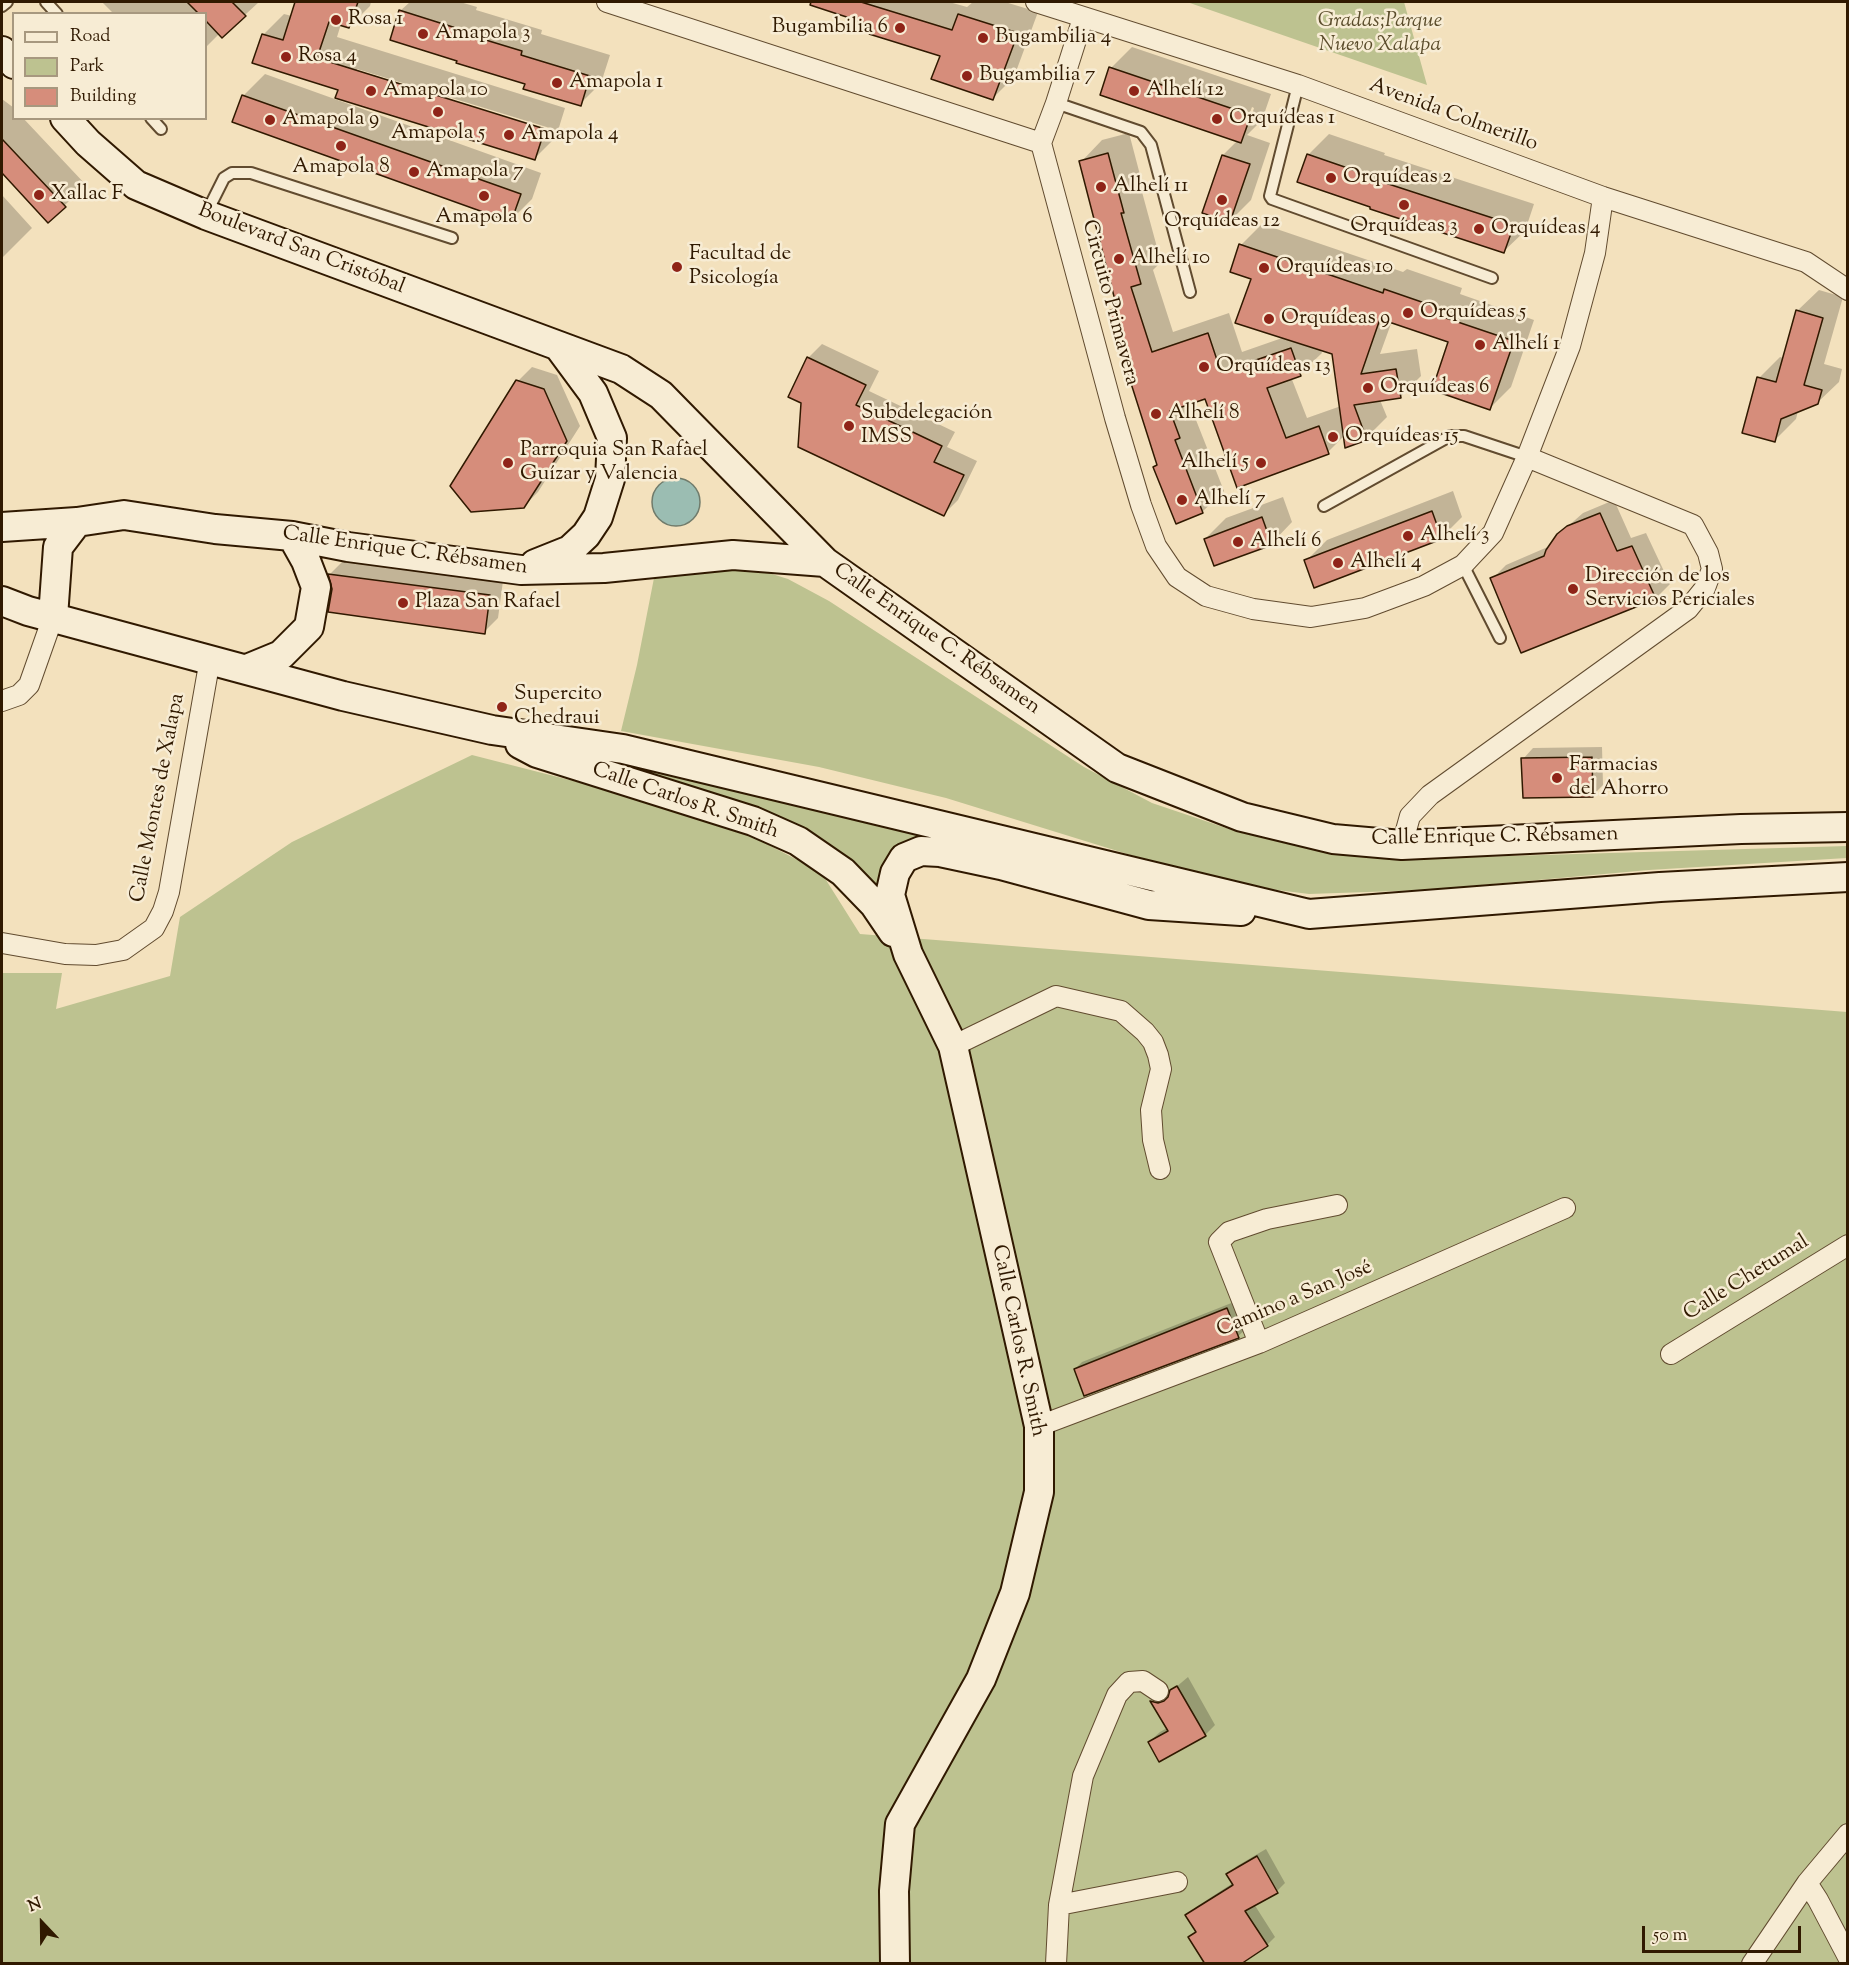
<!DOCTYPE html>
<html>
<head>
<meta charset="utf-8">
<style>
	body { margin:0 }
	#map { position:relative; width:1849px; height:1965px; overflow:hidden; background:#f3e1bd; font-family:"Sorts Mill Goudy",serif }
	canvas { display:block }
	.frame { position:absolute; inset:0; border:3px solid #301900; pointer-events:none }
	.legend { position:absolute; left:12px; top:12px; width:195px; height:108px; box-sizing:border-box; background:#f7ecd4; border:2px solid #a7987f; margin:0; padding:8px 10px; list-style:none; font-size:18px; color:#301900 }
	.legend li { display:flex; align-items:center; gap:12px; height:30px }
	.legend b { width:30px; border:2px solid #a7987f }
	.north { position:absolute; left:12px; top:1893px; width:60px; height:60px; -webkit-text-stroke:4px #f7ecd4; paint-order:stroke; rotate:338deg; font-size:16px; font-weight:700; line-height:24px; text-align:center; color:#301900 }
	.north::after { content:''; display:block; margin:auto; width:21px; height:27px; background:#301900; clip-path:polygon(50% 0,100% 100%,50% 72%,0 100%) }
	.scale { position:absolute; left:1642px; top:1926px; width:159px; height:27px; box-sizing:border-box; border:3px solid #301900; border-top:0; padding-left:8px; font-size:18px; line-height:21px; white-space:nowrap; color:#301900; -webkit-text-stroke:4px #f7ecd4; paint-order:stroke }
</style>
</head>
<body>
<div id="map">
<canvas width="1849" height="1965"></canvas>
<div class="frame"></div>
<ul class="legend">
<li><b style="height:8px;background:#f7ecd4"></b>Road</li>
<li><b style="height:16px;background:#bdc290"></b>Park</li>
<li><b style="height:16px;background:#d68d7b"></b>Building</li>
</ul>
<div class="north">N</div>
<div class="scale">50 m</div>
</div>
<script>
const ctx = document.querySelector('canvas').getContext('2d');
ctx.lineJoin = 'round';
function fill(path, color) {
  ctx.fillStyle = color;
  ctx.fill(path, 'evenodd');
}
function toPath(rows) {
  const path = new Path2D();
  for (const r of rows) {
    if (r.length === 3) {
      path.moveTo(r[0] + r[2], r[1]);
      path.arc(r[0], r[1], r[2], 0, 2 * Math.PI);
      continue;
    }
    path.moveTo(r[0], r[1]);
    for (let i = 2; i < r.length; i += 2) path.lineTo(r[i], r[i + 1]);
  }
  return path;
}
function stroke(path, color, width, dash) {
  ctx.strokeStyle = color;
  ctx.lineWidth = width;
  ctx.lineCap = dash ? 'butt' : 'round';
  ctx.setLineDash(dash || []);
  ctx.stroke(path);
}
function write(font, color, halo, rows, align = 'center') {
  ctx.font = font + ' "Sorts Mill Goudy",serif';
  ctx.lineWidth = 5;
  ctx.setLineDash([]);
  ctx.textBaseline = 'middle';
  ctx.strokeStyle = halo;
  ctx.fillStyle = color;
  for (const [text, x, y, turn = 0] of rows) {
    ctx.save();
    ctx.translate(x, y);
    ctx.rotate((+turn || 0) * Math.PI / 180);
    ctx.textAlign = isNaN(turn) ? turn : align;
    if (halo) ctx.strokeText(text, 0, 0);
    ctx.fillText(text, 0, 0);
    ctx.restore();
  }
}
const green = toPath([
	[1187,2,1404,2,1427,85],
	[756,569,788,579,829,601,1084,767,1152,803,1238,832,1331,853,1407,859,1847,846,1847,858,1649,870,1426,890,1309,894,1221,883,946,798,819,767,621,731,637,665,654,578,715,571],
	[537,743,1165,888,1162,895,924,839,877,892,737,802,635,768],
	[472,755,714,817,821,872,860,934,1847,1012,1847,1963,2,1963,2,973,62,973,56,1009,170,976,180,917,292,842]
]);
const water = toPath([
	[676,502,24]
]);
const shadow = toPath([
	[102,2,259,2,222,36,220,33,206,47,206,14,114,14],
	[296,2,371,2,370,6,349,27,341,24,337,37,565,108,556,137,535,158,339,89,263,35,284,14,292,16],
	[357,69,553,129,552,132,357,72],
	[410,2,460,2,477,7,476,10,542,30,541,34,610,55,601,83,580,104,527,84,400,11],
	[806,2,949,2,967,7,973,2,1005,2,1038,12,1014,77,993,98,942,55,873,24],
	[1132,47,1271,94,1262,120,1247,135,1270,143,1251,200,1230,221,1223,155,1238,140,1111,68],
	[1252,107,1254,108,1251,118,1248,118],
	[265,74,541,173,532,199,511,220,234,121,244,95],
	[2,99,14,108,14,118,23,118,86,185,48,221,2,172],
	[1129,133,1144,190,1142,192,1161,262,1153,270,1173,332,1229,313,1242,352,1285,337,1253,278,1241,245,1262,224,1403,272,1407,269,1462,288,1460,294,1534,320,1511,387,1490,408,1450,341,1392,321,1380,354,1417,349,1421,376,1400,397,1380,400,1387,417,1366,438,1345,435,1328,452,1238,486,1206,397,1195,402,1200,416,1196,420,1224,491,1202,512,1158,464,1110,311,1117,304,1081,162,1102,140],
	[1320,348,1333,353,1341,406,1307,418,1291,377,1300,374,1322,353],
	[1329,134,1385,153,1384,155,1534,204,1525,231,1503,252,1308,155],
	[2,195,32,228,2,258],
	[1819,290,1843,297,1824,364,1842,369,1839,382,1817,403,1798,411,1796,419,1775,440,1759,378,1780,357,1784,358,1797,311],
	[822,344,879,371,869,391,955,432,947,447,977,461,958,500,944,514,808,358],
	[532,367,557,375,580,426,538,492,523,507,518,381],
	[1453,491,1462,517,1441,538,1306,561,1327,540],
	[1283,497,1292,522,1271,544,1205,539,1226,518],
	[1614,500,1631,538,1646,533,1670,584,1656,598,1522,651,1492,579,1506,565,1550,546,1558,535,1583,513],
	[344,560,503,581,498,618,484,632,334,589,330,574],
	[1602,747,1603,785,1592,796,1523,759,1533,748],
	[1234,1302,1245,1330,1238,1336,1075,1369,1082,1362],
	[1188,1677,1215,1725,1205,1735,1149,1742,1160,1732,1167,1728,1152,1701,1162,1691,1169,1693],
	[1266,1849,1285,1883,1277,1891,1254,1904,1275,1937,1267,1945,1190,1937,1197,1930,1187,1915,1196,1907,1233,1883,1228,1874,1237,1866]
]);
const building = toPath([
	[187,2,232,2,246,16,222,38,206,21,206,14,199,14,187,2],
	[295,2,358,2,349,28,329,22,317,58,545,129,535,160,335,98,338,90,252,63,262,34,283,40,295,2],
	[811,2,861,2,952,30,958,14,1018,33,993,100,931,79,940,56,869,34,871,25,810,5,811,2],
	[399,10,456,28,456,31,522,51,521,55,590,76,581,106,523,89,525,84,456,63,457,61,390,40,399,10],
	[1109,67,1251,115,1241,143,1100,95,1109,67],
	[242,95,521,194,511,222,232,122,242,95],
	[2,139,66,207,48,223,2,173,2,139],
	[1108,153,1124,213,1121,213,1141,284,1131,287,1152,352,1208,333,1221,372,1291,348,1301,376,1267,388,1286,438,1319,426,1329,454,1237,488,1205,399,1170,411,1180,438,1175,440,1203,513,1176,524,1153,467,1157,465,1108,311,1117,308,1079,161,1108,153],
	[1307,154,1365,174,1364,176,1514,225,1504,253,1370,209,1370,207,1297,182,1307,154],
	[1222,155,1250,164,1230,222,1202,213,1222,155],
	[1239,244,1383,293,1384,289,1442,309,1440,316,1514,341,1490,410,1432,390,1448,342,1380,319,1361,374,1396,369,1401,398,1354,405,1367,440,1345,448,1332,354,1235,323,1251,279,1230,272,1239,244],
	[1796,310,1823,318,1804,385,1822,390,1818,404,1781,419,1775,442,1742,433,1757,377,1776,382,1796,310],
	[807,357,866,385,856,405,942,446,934,462,964,475,944,516,798,447,801,403,788,397,807,357],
	[516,380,544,389,567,441,524,508,471,512,450,486,516,380],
	[1432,511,1442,539,1314,588,1304,560,1432,511],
	[1600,513,1617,551,1632,546,1656,599,1521,653,1490,578,1544,556,1546,550,1557,534,1567,526,1600,513],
	[1262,517,1272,545,1214,566,1204,539,1262,517],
	[328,574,490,595,485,634,328,612,332,589,328,574],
	[1592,757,1593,797,1523,798,1521,758,1592,757],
	[1227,1308,1239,1338,1084,1396,1074,1369,1227,1308],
	[1177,1686,1206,1736,1159,1762,1148,1742,1168,1731,1150,1701,1158,1703,1164,1701,1168,1697,1170,1690,1177,1686],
	[1257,1856,1278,1893,1245,1911,1268,1946,1241,1964,1205,1964,1188,1937,1196,1932,1185,1915,1233,1885,1226,1874,1257,1856]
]);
const lane = toPath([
	[46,2,57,14],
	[2,6,7,2],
	[1298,85,1270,196,1272,199,1492,278],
	[1056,103,1141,132,1151,145,1190,292],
	[151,118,161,129],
	[206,214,224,178,232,173,251,173,452,238],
	[1324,506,1450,436,1464,436,1527,457],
	[1463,565,1500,638]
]);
const street = toPath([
	[607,2,1041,143],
	[1036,2,1298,85,1603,197,1806,262,1848,290],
	[1041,143,1115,418,1141,505,1156,546,1177,577,1206,596,1253,609,1311,617,1365,608,1424,586,1463,565,1493,533,1527,457,1570,346,1595,253,1603,197],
	[1041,143,1056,103,1083,18],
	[2,701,19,695,29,685,53,617],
	[1402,845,1410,816,1430,795,1688,609,1705,588,1712,569,1708,553,1693,525,1527,457],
	[2,943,65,954,96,955,123,950,154,928,163,911,169,892,210,659],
	[953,1046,1056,996,1121,1011,1145,1032,1153,1042,1158,1055,1161,1069,1151,1110,1153,1140,1160,1169],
	[1259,1343,1219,1242,1229,1232,1267,1219,1337,1205],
	[1671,1354,1848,1245],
	[1039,1426,1259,1343,1565,1208],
	[1807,1883,1818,1900,1848,1957],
	[1059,1905,1177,1882],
	[1056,1964,1059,1905,1083,1776,1117,1695,1129,1682,1143,1681,1158,1691],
	[1752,1964,1807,1883,1848,1834]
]);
const secondary = toPath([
	[2,51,14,64],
	[65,118,88,143,136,185,206,215,621,369,661,395,825,562,1117,768,1242,817,1333,839,1402,845,1741,829,1848,827],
	[2,527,77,522,124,515,215,529,292,536,348,547,521,570,604,568,733,555,825,562],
	[535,564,570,550,586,535,598,517,610,479,612,438,593,393,559,347],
	[2,601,28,611,343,696,492,730,623,749,1309,914,1660,887,1848,877],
	[53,617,58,547,77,522],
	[247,669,281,655,309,627,316,587,306,561,292,536],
	[520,744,537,753,753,821,798,841,843,872,874,904,893,932],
	[895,1964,894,1891,900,1824,981,1679,1015,1593,1039,1492,1039,1426,953,1046,908,954,890,895,895,873,904,858,921,851,940,852,1001,865,1149,905,1241,911]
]);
const markers = [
	[336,20,6,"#8f2418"],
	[900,28,6,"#8f2418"],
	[423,34,6,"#8f2418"],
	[983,38,6,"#8f2418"],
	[286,57,6,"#8f2418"],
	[967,76,6,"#8f2418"],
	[557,83,6,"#8f2418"],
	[371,91,6,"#8f2418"],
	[1134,91,6,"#8f2418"],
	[438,112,6,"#8f2418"],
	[1217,119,6,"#8f2418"],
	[270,120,6,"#8f2418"],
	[509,135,6,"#8f2418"],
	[341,146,6,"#8f2418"],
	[414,172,6,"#8f2418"],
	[1331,178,6,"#8f2418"],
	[1101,187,6,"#8f2418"],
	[39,195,6,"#8f2418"],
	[484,196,6,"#8f2418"],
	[1222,200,6,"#8f2418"],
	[1404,205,6,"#8f2418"],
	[1479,229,6,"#8f2418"],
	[1119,259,6,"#8f2418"],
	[677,267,6,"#8f2418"],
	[1264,268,6,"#8f2418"],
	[1408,313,6,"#8f2418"],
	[1269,319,6,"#8f2418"],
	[1480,345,6,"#8f2418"],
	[1204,367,6,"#8f2418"],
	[1368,388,6,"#8f2418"],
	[1156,414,6,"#8f2418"],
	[849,426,6,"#8f2418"],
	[1333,437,6,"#8f2418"],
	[508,463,6,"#8f2418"],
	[1261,463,6,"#8f2418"],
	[1182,500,6,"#8f2418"],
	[1408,536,6,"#8f2418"],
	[1238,542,6,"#8f2418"],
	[1338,563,6,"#8f2418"],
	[1573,589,6,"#8f2418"],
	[403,603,6,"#8f2418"],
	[502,707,6,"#8f2418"],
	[1557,778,6,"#8f2418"]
];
const poiNames = [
	["Rosa 1",348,20],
	["Bugambilia 6",888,28,"right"],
	["Amapola 3",435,34],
	["Bugambilia 4",995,38],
	["Rosa 4",298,57],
	["Bugambilia 7",979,76],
	["Amapola 1",569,83],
	["Amapola 10",383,91],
	["Alhelí 12",1146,91],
	["Orquídeas 1",1229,119],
	["Amapola 9",282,120],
	["Amapola 5",438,134,"center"],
	["Amapola 4",521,135],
	["Amapola 8",341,168,"center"],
	["Amapola 7",426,172],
	["Orquídeas 2",1343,178],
	["Alhelí 11",1113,187],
	["Xallac F",51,195],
	["Amapola 6",484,218,"center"],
	["Orquídeas 12",1222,222,"center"],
	["Orquídeas 3",1404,227,"center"],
	["Orquídeas 4",1491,229],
	["Facultad de",689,255],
	["Psicología",689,279],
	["Alhelí 10",1131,259],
	["Orquídeas 10",1276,268],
	["Orquídeas 5",1420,313],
	["Orquídeas 9",1281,319],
	["Alhelí 1",1492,345],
	["Orquídeas 13",1216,367],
	["Orquídeas 6",1380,388],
	["Subdelegación",861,414],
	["IMSS",861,438],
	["Alhelí 8",1168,414],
	["Orquídeas 15",1345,437],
	["Parroquia San Rafael",520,451],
	["Guízar y Valencia",520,475],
	["Alhelí 5",1249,463,"right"],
	["Alhelí 7",1194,500],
	["Alhelí 3",1420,536],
	["Alhelí 6",1250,542],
	["Alhelí 4",1350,563],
	["Dirección de los",1585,577],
	["Servicios Periciales",1585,601],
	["Plaza San Rafael",415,603],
	["Supercito",514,695],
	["Chedraui",514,719],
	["Farmacias",1569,766],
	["del Ahorro",1569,790]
];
const parkNames = [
	["Gradas;Parque",1380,22],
	["Nuevo Xalapa",1380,46]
];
const streetNames = [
	["Avenida Colmerillo",1453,116,20],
	["Boulevard San Cristóbal",301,250,21],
	["Circuito Primavera",1109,303,75],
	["Calle Enrique C. Rébsamen",405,552,8],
	["Calle Enrique C. Rébsamen",936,640,35],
	["Calle Montes de Xalapa",159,798,-79],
	["Calle Carlos R. Smith",685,802,19],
	["Calle Enrique C. Rébsamen",1495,838,-1],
	["Calle Chetumal",1747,1279,-32],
	["Camino a San José",1295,1300,-23],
	["Calle Carlos R. Smith",1017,1341,78]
];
fill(green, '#bdc290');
fill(water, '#9bbdb2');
stroke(water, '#707b6b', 1.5);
fill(shadow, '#0003');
fill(building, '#d68d7b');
stroke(building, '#301900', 1.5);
stroke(lane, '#614b2f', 14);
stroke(street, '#614b2f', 22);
stroke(secondary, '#301900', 32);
stroke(lane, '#f7ecd4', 10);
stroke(street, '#f7ecd4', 20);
stroke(secondary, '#f7ecd4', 28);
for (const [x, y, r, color] of markers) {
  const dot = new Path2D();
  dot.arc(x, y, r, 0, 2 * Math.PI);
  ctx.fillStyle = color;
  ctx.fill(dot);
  stroke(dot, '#f7ecd4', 2);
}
write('21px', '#301900', '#f7ecd4', poiNames, 'left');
write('italic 21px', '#5a4c2b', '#f7ecd4', parkNames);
write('21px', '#301900', '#f7ecd4', streetNames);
</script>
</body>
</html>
